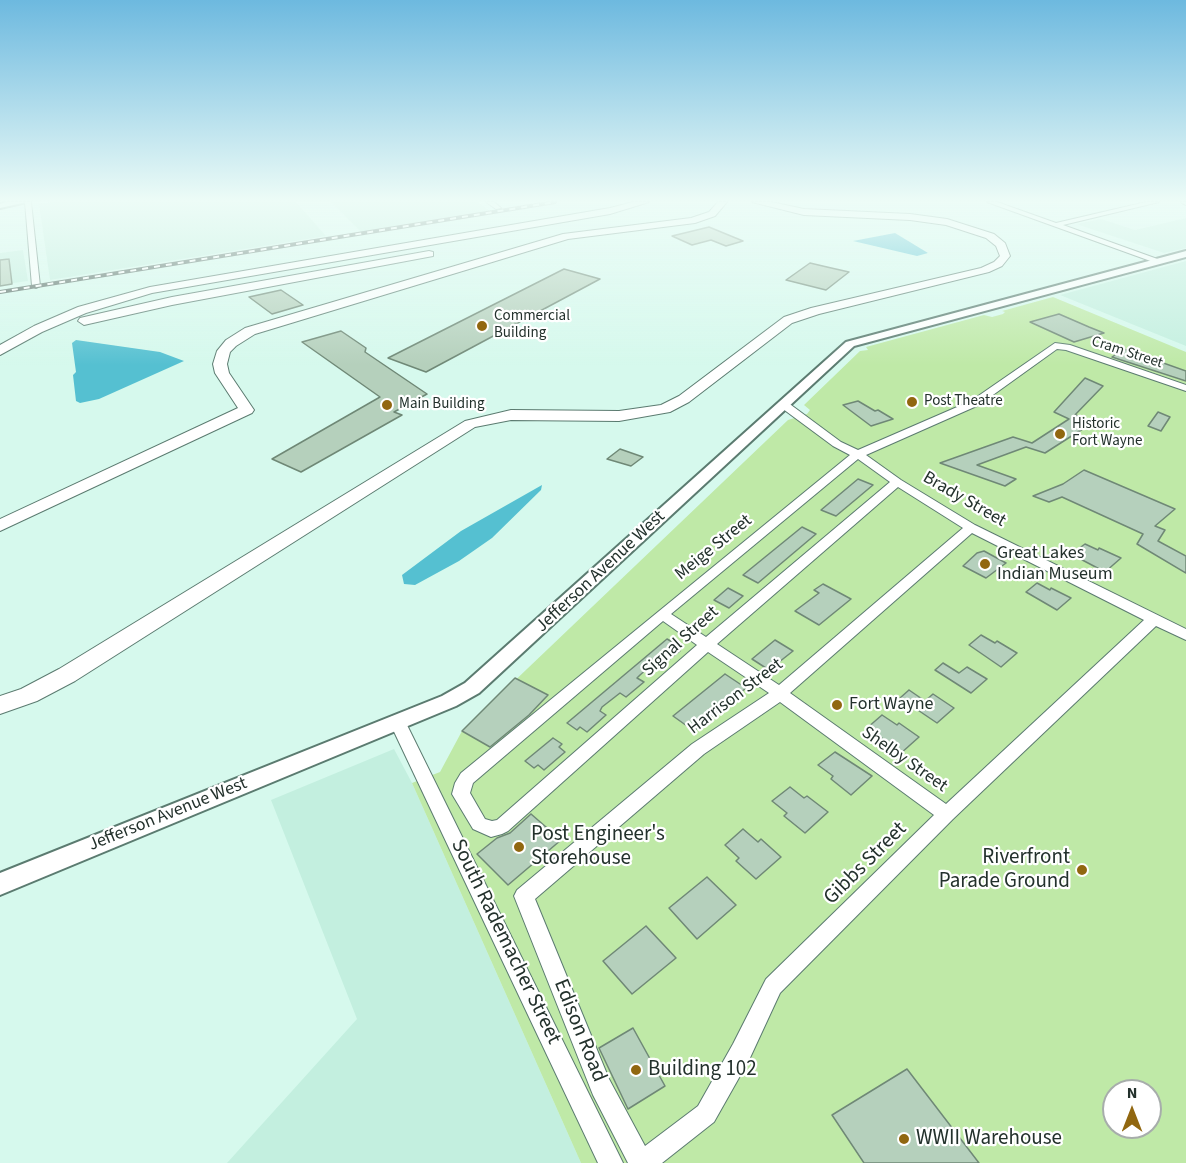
<!DOCTYPE html>
<html>
<head>
<meta charset="utf-8">
<style>
	body { margin:0 }
	#map { position:relative; width:1186px; height:1163px; overflow:hidden; background:#d6f9ed; font-family:"Source Sans 3",sans-serif }
	canvas { display:block }
	.north { position:absolute; left:1102px; top:1079px; width:60px; height:60px; box-sizing:border-box; background:#fff; border:2px solid #a7adab; border-radius:50%; rotate:0deg; font-size:16px; font-weight:700; line-height:24px; text-align:center; color:#23312c }
	.north::after { content:''; display:block; margin:auto; width:21px; height:27px; background:#916710; clip-path:polygon(50% 0,100% 100%,50% 72%,0 100%) }
</style>
</head>
<body>
<div id="map">
<canvas width="1186" height="1163"></canvas>
<div class="north">N</div>
</div>
<script>
const ctx = document.querySelector('canvas').getContext('2d');
ctx.lineJoin = 'round';
function fill(path, color) {
  ctx.fillStyle = color;
  ctx.fill(path, 'evenodd');
}
function toPath(rows) {
  const path = new Path2D();
  for (const r of rows) {
    path.moveTo(r[0], r[1]);
    for (let i = 2; i < r.length; i += 2) path.lineTo(r[i], r[i + 1]);
  }
  return path;
}
function stroke(path, color, width, dash) {
  ctx.strokeStyle = color;
  ctx.lineWidth = width;
  ctx.lineCap = dash ? 'butt' : 'round';
  ctx.setLineDash(dash || []);
  ctx.stroke(path);
}
function write(font, color, halo, rows, align = 'center') {
  ctx.font = font + ' "Source Sans 3",sans-serif';
  ctx.lineWidth = 4.5;
  ctx.setLineDash([]);
  ctx.textBaseline = 'middle';
  ctx.strokeStyle = halo;
  ctx.fillStyle = color;
  for (const [text, x, y, turn = 0] of rows) {
    ctx.save();
    ctx.translate(x, y);
    ctx.rotate((+turn || 0) * Math.PI / 180);
    ctx.textAlign = isNaN(turn) ? turn : align;
    if (halo) ctx.strokeText(text, 0, 0);
    ctx.fillText(text, 0, 0);
    ctx.restore();
  }
}
const built = toPath([
	[51,202,296,202,326,236,50,280,39,204],
	[331,202,478,202,490,211,361,232],
	[1186,218,1186,248,1164,253,1076,224,1101,219,1135,230],
	[23,250,28,281,0,285,0,253],
	[1186,261,1186,346,1060,295],
	[394,749,412,783,581,1163,227,1163,357,1019,271,800]
]);
const green = toPath([
	[1053,297,1186,352,1186,1163,581,1163,412,783,440,772,462,731,788,420,807,414,810,410,804,405,860,351,868,350,866,347,984,315,992,317,1003,314,1005,312,1002,311],
	[1114,1091,1150,1091,1150,1127,1114,1127]
]);
const water = toPath([
	[895,233,928,253,917,256,853,241],
	[76,340,160,352,184,361,99,399,80,403,76,401,73,375,76,372,72,343],
	[542,485,541,490,492,538,459,561,415,585,404,584,402,575,461,531]
]);
const building = toPath([
	[709,227,743,241,726,246,711,240,692,245,672,236,709,227],
	[9,259,12,284,0,286,0,260,9,259],
	[810,263,827,267,849,272,826,290,786,280,810,263],
	[564,269,600,279,426,372,388,358,564,269],
	[281,290,303,305,272,314,249,297,281,290],
	[1059,314,1089,327,1104,333,1074,342,1030,322,1059,314],
	[341,331,366,348,365,352,427,394,394,412,402,415,301,472,272,459,380,397,302,342,341,331],
	[1124,349,1186,371,1186,381,1112,357,1124,349],
	[1085,378,1103,386,1072,418,1076,415,1092,423,1045,453,1026,447,977,465,1016,479,1005,486,940,463,1013,437,1032,443,1069,419,1054,412,1085,378],
	[858,401,875,411,878,410,893,419,871,426,843,405,858,401],
	[1158,412,1170,417,1161,431,1148,426,1158,412],
	[620,449,643,457,631,466,607,459,620,449],
	[1084,470,1175,509,1155,526,1165,530,1158,541,1186,556,1186,573,1137,544,1143,534,1062,497,1049,502,1033,496,1063,484,1084,470],
	[858,479,873,485,836,516,821,510,858,479],
	[802,527,816,534,758,583,743,575,802,527],
	[1085,544,1098,550,1099,548,1121,558,1105,572,1071,554,1085,544],
	[984,551,1006,563,986,578,963,566,977,553,984,551],
	[1037,583,1050,590,1051,588,1071,598,1057,610,1026,592,1037,583],
	[823,584,851,599,819,625,795,611,819,593,814,590,823,584],
	[728,588,743,596,729,608,714,600,728,588],
	[981,635,995,643,997,641,1017,653,1001,667,969,645,981,635],
	[667,639,676,644,673,647,680,651,663,664,657,660,640,675,637,678,644,682,626,697,620,693,602,707,600,711,606,715,587,732,580,727,577,730,567,723,667,639],
	[775,640,793,651,769,670,752,659,775,640],
	[943,663,959,673,967,667,987,679,971,693,935,670,943,663],
	[725,674,746,688,694,731,673,716,725,674],
	[515,678,548,695,529,715,490,747,462,731,515,678],
	[909,690,925,701,933,694,954,708,937,723,900,698,909,690],
	[882,715,897,725,899,723,919,737,900,754,879,740,882,738,867,728,882,715],
	[553,738,562,744,559,747,565,752,544,770,538,765,534,768,525,761,553,738],
	[835,752,872,776,851,795,831,779,833,776,818,765,835,752],
	[790,787,804,798,807,796,828,812,805,833,784,816,787,813,772,801,790,787],
	[531,814,561,840,508,885,477,854,497,838,510,833,531,814],
	[743,829,758,842,761,839,781,857,756,879,736,861,739,858,725,845,743,829],
	[707,877,736,905,697,939,669,908,707,877],
	[646,926,676,958,632,994,603,961,646,926],
	[633,1028,665,1086,628,1109,599,1048,633,1028],
	[907,1069,979,1163,864,1163,832,1115,907,1069]
]);
const minor = toPath([
	[25,202,31,202,40,286,36,288,32,286,25,202],
	[486,202,494,202,501,208,496,209,486,202],
	[987,202,997,202,1056,223,1146,202,1159,202,1063,225,1163,261,1156,263,987,202],
	[1181,202,1186,202,1186,205,1182,203,1181,202],
	[1055,343,1070,345,1186,385,1186,391,1066,350,1057,349,979,405,866,455,901,480,975,525,1186,629,1186,640,1156,626,953,819,780,993,749,1060,714,1122,662,1163,628,1163,593,1095,514,896,517,890,692,744,769,693,708,652,508,831,502,834,491,837,473,829,452,794,455,783,461,773,850,455,833,446,779,406,779,402,787,402,841,442,858,450,971,401,1055,343],
	[858,459,890,482,706,637,671,614,858,459],
	[898,487,963,528,779,685,717,644,898,487],
	[972,533,1144,620,946,804,790,693,972,533],
	[663,621,697,645,497,820,492,821,485,819,470,793,473,783,663,621],
	[780,702,934,815,766,979,733,1044,698,1106,645,1146,609,1079,535,899,704,754,780,702],
	[397,715,403,717,405,721,623,1163,598,1163,389,721,391,717,397,715]
]);
const major = toPath([
	[7,202,27,202,0,208,0,204,7,202],
	[1186,251,1186,257,854,346,479,693,456,706,0,895,0,873,442,696,465,683,846,342,1186,251]
]);
const highway = toPath([
	[633,202,649,202,610,214,152,293,86,313,42,332,0,355,0,345,34,326,78,307,150,287,610,208,633,202],
	[718,202,727,202,715,216,695,223,568,239,255,334,236,346,230,352,227,364,229,373,254,410,252,413,0,531,0,519,238,408,215,373,213,364,217,351,226,340,245,328,563,234,691,218,709,212,718,202],
	[752,202,771,202,804,209,910,214,947,219,994,234,1005,243,1010,256,1002,266,989,272,819,314,792,323,689,402,670,412,619,421,511,420,475,427,75,681,37,701,0,714,0,696,21,689,59,669,465,421,511,410,619,411,661,405,679,396,784,317,811,308,981,268,994,262,1000,256,996,246,986,238,946,225,910,220,804,215,752,202],
	[429,251,433,252,433,256,172,305,84,325,78,321,80,318,172,297,429,251]
]);
const rail = toPath([
	[0,292,555,202]
]);
const markers = [
	[482,326,6,"#916710"],
	[912,402,6,"#916710"],
	[387,405,6,"#916710"],
	[1060,434,6,"#916710"],
	[985,564,6,"#916710"],
	[837,705,6,"#916710"],
	[519,847,6,"#916710"],
	[1082,870,6,"#916710"],
	[636,1070,6,"#916710"],
	[904,1139,6,"#916710"]
];
const farPoinames = [
	["Commercial",494,317],
	["Building",494,334],
	["Post Theatre",924,402],
	["Main Building",399,405],
	["Historic",1072,425],
	["Fort Wayne",1072,442]
];
const farStreetnames = [
	["Cram Street",1127,353,18]
];
const streetNames = [
	["Brady Street",964,500,30],
	["Meige Street",714,548,-39],
	["Jefferson Avenue West",601,572,-43],
	["Signal Street",681,642,-42],
	["Harrison Street",736,697,-37],
	["Shelby Street",904,760,35],
	["Jefferson Avenue West",168,815,-22]
];
const poiNames = [
	["Great Lakes",997,554],
	["Indian Museum",997,575],
	["Fort Wayne",849,705]
];
const nearPoinames = [
	["Post Engineer's",531,835],
	["Storehouse",531,859],
	["Riverfront",1070,858,"right"],
	["Parade Ground",1070,882,"right"],
	["Building 102",648,1070],
	["WWII Warehouse",916,1139]
];
const nearStreetnames = [
	["Gibbs Street",866,864,-45],
	["South Rademacher Street",505,942,64],
	["Edison Road",579,1031,68]
];
fill(built, '#c3efdf');
fill(green, '#bfe9a7');
fill(water, '#55c0d1');
fill(building, '#b5d0bc');
stroke(building, '#6f8876', 1.5);
stroke(minor, '#5b7b70', 2);
stroke(major, '#5b7b70', 4);
stroke(highway, '#5b7b70', 2);
fill(minor, '#fff');
fill(major, '#fff');
fill(highway, '#fff');
stroke(rail, '#52665f', 4);
stroke(rail, '#fff', 2, [6]);
const sky = ctx.createLinearGradient(0, 0, 0, 365);
sky.addColorStop(0, '#6db9df');
sky.addColorStop(0.55, '#edfcf7');
sky.addColorStop(1, '#edfcf700');
ctx.fillStyle = sky;
ctx.fillRect(0, 0, 1186, 365);
for (const [x, y, r, color] of markers) {
  const dot = new Path2D();
  dot.arc(x, y, r, 0, 2 * Math.PI);
  ctx.fillStyle = color;
  ctx.fill(dot);
  stroke(dot, '#fff', 2);
}
write('15px', '#23312c', '#fff', farPoinames, 'left');
write('15px', '#23312c', '#fff', farStreetnames);
write('18px', '#23312c', '#fff', streetNames);
write('18px', '#23312c', '#fff', poiNames, 'left');
write('21px', '#23312c', '#fff', nearPoinames, 'left');
write('21px', '#23312c', '#fff', nearStreetnames);
</script>
</body>
</html>
